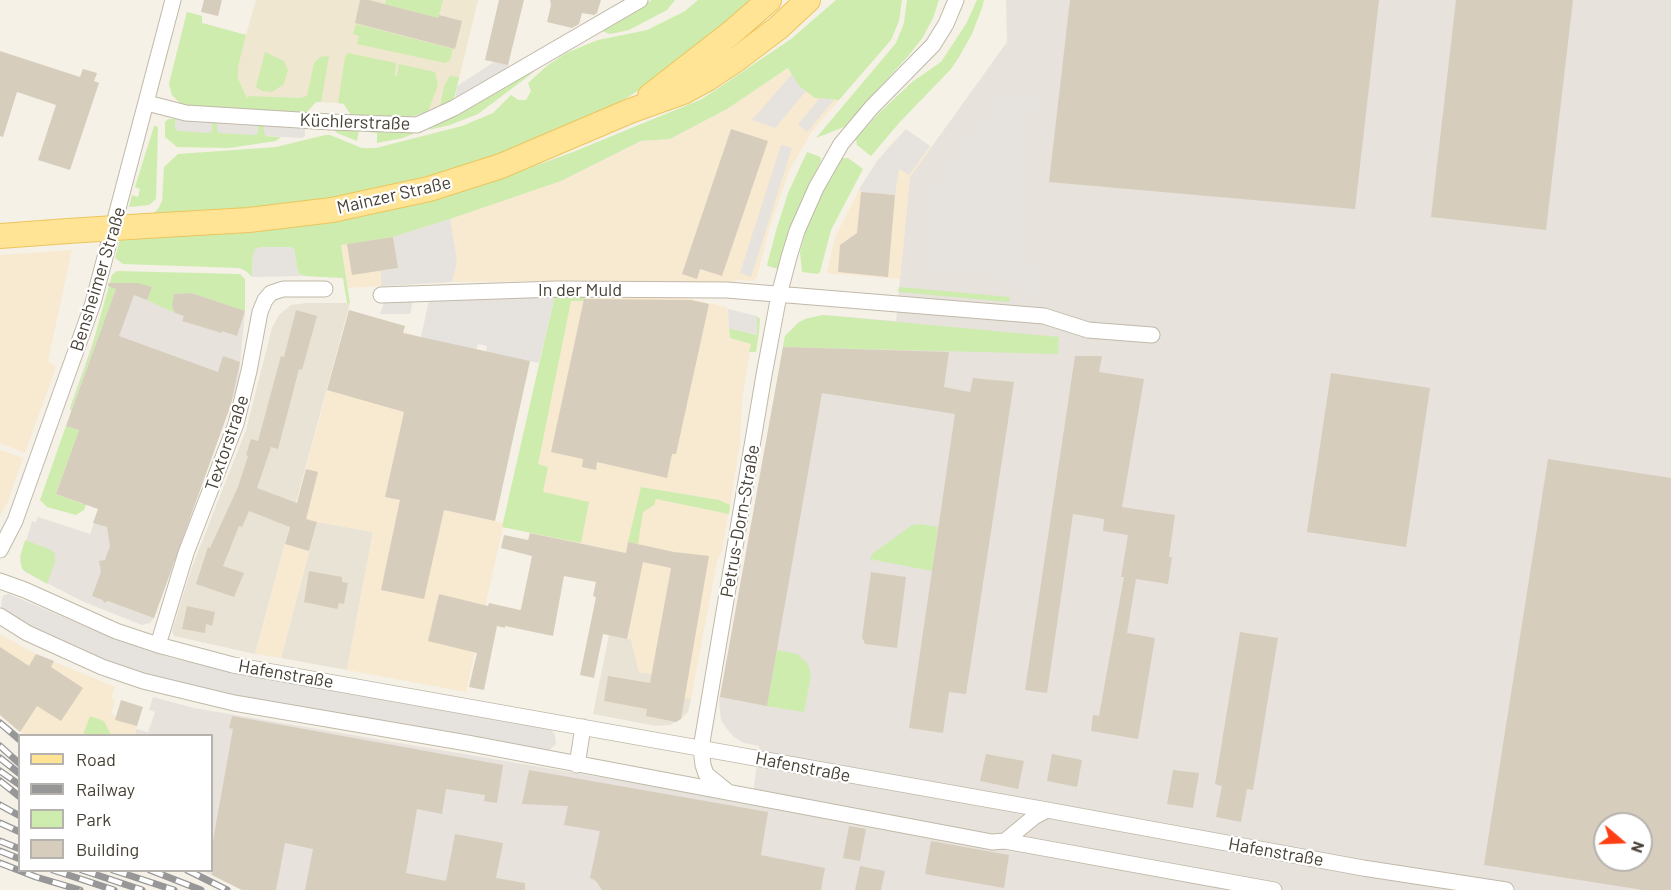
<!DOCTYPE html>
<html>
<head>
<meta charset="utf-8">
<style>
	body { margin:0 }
	#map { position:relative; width:1671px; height:890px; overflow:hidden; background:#f5f1e7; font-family:Barlow,sans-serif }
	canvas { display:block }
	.legend { position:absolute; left:18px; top:734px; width:195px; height:138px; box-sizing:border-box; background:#fff; border:2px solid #b6b3ae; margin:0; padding:8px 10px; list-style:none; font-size:18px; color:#484135 }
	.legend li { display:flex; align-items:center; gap:12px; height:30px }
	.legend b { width:30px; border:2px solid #b6b3ae }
	.north { position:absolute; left:1593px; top:812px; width:60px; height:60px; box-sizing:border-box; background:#fff; border:2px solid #b6b3ae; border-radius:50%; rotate:109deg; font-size:16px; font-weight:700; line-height:24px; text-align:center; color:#484135 }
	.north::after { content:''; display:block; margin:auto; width:21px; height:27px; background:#ff3e14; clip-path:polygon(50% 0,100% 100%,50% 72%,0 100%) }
</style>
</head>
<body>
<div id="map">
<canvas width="1671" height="890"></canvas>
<ul class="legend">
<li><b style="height:8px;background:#ffe496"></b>Road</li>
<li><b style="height:8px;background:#979797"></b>Railway</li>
<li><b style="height:16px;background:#ceecad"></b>Park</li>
<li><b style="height:16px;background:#d7cdbc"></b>Building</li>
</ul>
<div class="north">N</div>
</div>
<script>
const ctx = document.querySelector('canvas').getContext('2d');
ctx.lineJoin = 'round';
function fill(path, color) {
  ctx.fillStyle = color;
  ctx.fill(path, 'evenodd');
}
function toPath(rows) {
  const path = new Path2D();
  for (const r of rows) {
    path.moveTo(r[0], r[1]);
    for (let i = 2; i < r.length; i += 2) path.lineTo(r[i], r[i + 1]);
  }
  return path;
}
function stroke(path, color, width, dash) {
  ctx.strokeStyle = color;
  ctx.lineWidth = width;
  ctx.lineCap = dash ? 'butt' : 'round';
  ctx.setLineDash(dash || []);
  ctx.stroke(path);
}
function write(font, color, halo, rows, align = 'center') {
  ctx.font = font + ' Barlow,sans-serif';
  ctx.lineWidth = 4.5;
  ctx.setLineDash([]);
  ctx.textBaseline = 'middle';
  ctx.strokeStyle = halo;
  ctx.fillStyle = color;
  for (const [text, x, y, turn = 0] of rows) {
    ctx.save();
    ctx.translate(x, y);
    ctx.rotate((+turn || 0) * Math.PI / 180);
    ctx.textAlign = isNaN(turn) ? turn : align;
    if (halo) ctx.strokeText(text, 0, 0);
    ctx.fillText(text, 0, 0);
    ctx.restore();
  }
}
const residential = toPath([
	[307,303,350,303,255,654,174,636,172,631,192,567,246,430,272,328,279,315,291,305],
	[317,522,373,532,347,670,281,658],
	[609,635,631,639,639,672,652,674,649,691,691,699,688,712,681,719,670,725,656,726,593,714]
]);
const commercial = toPath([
	[789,68,815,98,839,100,811,133,790,169,769,229,757,277,753,281,737,280,720,286,557,281,452,282,348,288,341,245,450,219,561,181,642,141,670,139,727,109],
	[906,129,931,148,910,178,900,279,827,273,835,237,861,186,888,147],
	[72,250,48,361,56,367,25,453,0,443,0,255],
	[555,295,676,296,727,307,730,338,751,344,742,400,740,442,730,505,722,551,717,561,691,699,649,691,652,674,639,672,631,639,609,635,626,553,503,527,466,692,347,670,373,532,317,522,281,658,255,654,349,310,405,326,403,332,421,337,385,497,503,523],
	[0,450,23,458,7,504,0,515],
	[0,634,36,654,115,687,111,698,115,700,111,714,116,716,115,720,137,726,135,735,25,735,0,715]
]);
const industrial = toPath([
	[1006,0,1671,0,1671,890,242,890,203,871,212,870,212,736,135,736,136,729,148,732,155,712,149,710,153,697,194,708,752,803,759,746,744,743,734,737,727,729,721,720,719,701,785,336,798,323,805,319,823,315,896,321,910,177,1007,42],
	[1605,824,1641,824,1641,860,1605,860],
	[117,271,163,284,245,285,245,311,238,385,154,618,150,623,142,625,84,602,25,572,20,562,32,521,36,522,38,517,90,534,121,445,66,426,71,411,70,408,103,313,112,275]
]);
const education = toPath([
	[256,0,478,0,454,99,449,103,409,118,351,115,343,103,316,102,306,113,181,104,172,95,169,84,187,12,202,16,202,23,246,35]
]);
const green = toPath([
	[386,0,443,0,438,18,385,4],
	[652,0,675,0,667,10,629,30,610,34,600,30],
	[698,0,759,0,666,73,625,99,560,133,442,177,297,205,152,214,158,209,162,201,164,167,178,154,276,147,325,135,330,135,362,148,376,148,462,126,493,113,511,95,518,100,526,100,531,91,528,83,548,65,566,53,598,40,647,30,685,11],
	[836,0,902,0,899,21,891,40,839,100,815,98,799,86,788,68,727,109,670,139,641,141,561,181,450,219,393,237,341,245,350,303,347,303,343,278,304,276,298,273,294,249,289,247,253,254,252,277,246,271,239,268,123,264,115,258,120,239,358,217,427,202,477,187,573,152,702,99,791,39],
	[907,0,939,0,933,18,923,37,909,55,844,127,816,138,896,43,904,23],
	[977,0,984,0,982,8,972,34,959,57,951,69,899,123,871,156,857,145,856,139,878,114,912,82,941,62,966,24],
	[187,12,202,16,202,23,246,35,238,67,238,79,247,98,250,96,300,98,307,96,314,63,320,57,329,56,321,102,316,102,306,113,187,106,181,104,172,95,169,84],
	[356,24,453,49,450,60,445,63,357,44,359,36,353,34],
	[265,52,284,61,288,70,284,84,272,92,262,91,256,87],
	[348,53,396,63,395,76,397,76,399,64,435,72,438,85,428,111,409,118,351,115,344,104,338,103,345,57],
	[539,66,530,75,478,114,450,125,428,130],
	[450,76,459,77,454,99,440,107,444,86],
	[168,119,176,119,175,128,212,130,212,121,258,133,258,124,264,124,266,136,281,137,276,141,229,148,177,147,165,137,165,122],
	[154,126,157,126,158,129,156,199,149,205,129,207,132,195,138,197,140,189,135,187],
	[333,128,415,133,403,138,377,143,377,133,359,131,357,141,337,133],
	[807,152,818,156,821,158,821,161,798,208,778,269,768,266,767,265,776,231,788,193],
	[842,158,848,158,863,169,831,230,820,272,818,274,802,272,800,252,805,234,821,194],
	[117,271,240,274,245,279,245,311,191,293,174,294,172,306,175,313,147,300,151,287,138,283,118,283,71,411,70,408,91,350,112,275],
	[899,287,1010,297,1009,302,898,292],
	[555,295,585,296,584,301,571,301,538,464,548,467,543,492,589,502,581,543,502,527],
	[823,315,1059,337,1058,354,783,347,785,336,798,323,805,319],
	[757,316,760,319,759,332,756,352,749,352,751,344,730,338,729,328,757,335],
	[66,426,79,430,56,494,83,504,97,465,99,466,84,510,76,515,47,507,40,500],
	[641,487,719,500,730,505,729,514,656,499,654,505,643,512,638,544,628,542],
	[919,524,938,527,932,571,870,559,872,554,912,525],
	[25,540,49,549,55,554,55,561,47,584,22,569,20,557],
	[777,650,797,654,808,664,811,675,804,712,767,706],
	[90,716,104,721,111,735,83,735]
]);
const parking = toPath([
	[494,62,509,65,507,71,455,102,457,86],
	[792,74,799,86,806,91,775,128,752,120],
	[991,92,1034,98,1021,209,1039,295,1019,290,1013,278,924,270,935,184,988,113],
	[820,98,834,100,807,132,798,124],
	[176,119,212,121,212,131,209,133,178,131,175,128],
	[217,121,258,124,258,133,255,135,219,133,217,130],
	[264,124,305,126,305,136,302,138,266,136,264,133],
	[906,129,930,146,909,175,899,169,895,195,861,192,859,190,861,186,877,161],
	[781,145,792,148,751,277,740,273],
	[450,219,457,261,452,282,381,286,381,271,398,268,393,237],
	[261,247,289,247,294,249,298,273,304,276,252,277,253,254,255,249],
	[555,295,539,363,486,352,487,346,478,344,476,350,421,337,429,300],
	[413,301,410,314,380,314,384,303],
	[728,309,757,316,757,335,729,328],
	[9,594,115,639,171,658,235,672,550,729,555,734,556,744,548,751,235,696,151,677,108,662,28,626,3,610,1,607,2,599,4,595]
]);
const building = toPath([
	[204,0,222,0,218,16,201,12],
	[360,0,369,0,438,18,439,15,462,21,455,49,355,23],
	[499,0,524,0,508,65,485,60],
	[550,0,601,0,597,13,594,15,582,13,579,24,572,28,547,22,551,5],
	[1070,0,1379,0,1355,209,1049,182],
	[1456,0,1573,0,1546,230,1431,217],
	[0,51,80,77,83,69,97,73,94,81,99,83,70,170,38,160,56,105,17,92,3,137,0,136],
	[731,129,768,141,722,276,700,269,697,279,682,274],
	[861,192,895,195,888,277,838,272,840,245,857,233],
	[393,237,398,268,352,275,347,244],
	[108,283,138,283,152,287,147,300,134,295,119,336,218,372,223,356,240,362,231,404,154,618,108,601,104,603,103,600,92,596,101,572,99,561,105,560,110,546,107,527,93,523,98,509,56,494,79,430,66,426,116,289,108,286],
	[191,293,245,311,237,336,222,331,222,333,182,321,184,316,175,313,172,306,174,294],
	[584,299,691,300,709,304,676,454,672,454,667,478,597,462,596,470,582,467,583,459,551,452],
	[296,310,317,316,302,370,299,369,278,449,271,447,257,488,297,503,306,469,318,472,306,519,317,522,309,551,285,544,290,527,249,511,242,527,239,526,223,566,244,573,234,597,196,584,208,547,210,548,238,487,248,456,246,455,251,439,258,441,281,356,284,357],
	[349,310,405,326,403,333,530,361,495,521,444,510,424,599,381,590,400,500,385,497,404,412,327,390],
	[783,347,949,352,944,387,970,392,973,378,1014,382,966,694,949,692,943,733,909,728,955,414,822,393,767,706,720,697],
	[1075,356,1102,356,1099,372,1144,379,1122,507,1175,515,1169,557,1172,557,1168,584,1136,579,1127,633,1155,638,1138,739,1091,731,1093,715,1099,716,1124,577,1121,577,1128,535,1103,531,1104,519,1073,514,1047,693,1025,690],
	[1331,373,1430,388,1406,547,1307,532],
	[1548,459,1671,478,1671,890,1643,890,1484,865],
	[1605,824,1641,824,1641,860,1605,860],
	[530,533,626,553,628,542,674,552,709,556,681,719,676,722,646,716,647,709,604,701,608,676,650,683,671,568,643,562,627,639,603,634,594,678,580,675,596,597,593,596,596,582,564,576,553,636,505,626,505,628,497,626,484,690,469,687,477,653,428,641,439,594,488,606,489,603,520,610,521,609,532,556,501,548,504,535,528,540],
	[309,571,342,577,342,582,348,583,344,604,339,603,337,609,304,602],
	[871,572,906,577,897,648,865,644,862,637],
	[187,606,215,612,212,626,206,624,205,633,182,629],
	[1240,632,1278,638,1253,790,1247,789,1241,822,1216,817,1222,786,1215,784],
	[0,647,29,666,36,654,54,661,51,667,83,688,61,721,37,706,20,732,0,715],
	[121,700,143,707,137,726,115,720],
	[232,716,503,765,497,803,484,801,485,795,446,789,442,814,417,809,406,873,446,881,455,834,503,843,496,878,525,883,525,890,305,890,313,849,285,843,276,890,242,890,212,875,212,846,233,729,229,728],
	[986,754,1024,761,1018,789,980,781],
	[1052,754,1082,760,1077,787,1047,781],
	[529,770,768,812,761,855,825,868,821,890,602,890,596,881,590,878,600,831,564,825,568,806,522,804],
	[1173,770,1199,773,1193,808,1167,804],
	[849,826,866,829,860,861,843,858],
	[931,841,1009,855,1004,888,925,874],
	[860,866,885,871,881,890,855,890]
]);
const street = toPath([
	[147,103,186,113,331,122,417,125,454,108,640,0],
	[381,295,556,289,727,290,1044,316,1088,330,1152,335],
	[0,550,15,521,93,303,173,0],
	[0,581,25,590,116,631,158,645,233,665,1047,810,1363,868,1506,890],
	[0,616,27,633,102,667,143,681,234,703,467,743,992,842,1005,841,1034,817,1047,810],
	[158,645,186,553,236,424,249,371,260,312,265,300,271,293,283,289,325,289],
	[577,765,583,727],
	[727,791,706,774,703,765,701,748,764,375,779,295,789,257,797,231,816,188,841,144,872,107,933,45,946,24,956,0],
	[1005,841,1274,890]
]);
const primary = toPath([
	[650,96,731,33,769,0],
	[146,226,249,220,332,210,429,189,501,166,630,111,683,92,707,79,737,59,778,28,808,0],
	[0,236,68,231]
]);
const rail = toPath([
	[0,723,20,740],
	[0,746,20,764],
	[0,758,20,774],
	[0,771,20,785],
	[0,781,20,797],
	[0,805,20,816],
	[0,823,20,832],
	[0,841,20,849],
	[0,851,20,859],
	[0,863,36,877,80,890],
	[53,870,114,890],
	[82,870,142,890],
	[113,870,174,890],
	[150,870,201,890],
	[187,870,227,890]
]);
const primaryBridge = toPath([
	[68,231,146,226]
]);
const streetNames = [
	["Küchlerstraße",355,122,2],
	["Mainzer Straße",394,195,-13],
	["Bensheimer Straße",98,279,-73],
	["In der Muld",580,290],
	["Textorstraße",227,443,-71],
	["Petrus-Dorn-Straße",740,521,-80],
	["Hafenstraße",286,674,10],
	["Hafenstraße",803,767,11],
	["Hafenstraße",1276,852,10]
];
fill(residential, '#e9e3d5');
fill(commercial, '#f8e9d1');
fill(industrial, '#e7e2dc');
fill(education, '#efe7d0');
fill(green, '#ceecad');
fill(parking, '#e6e3df');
fill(building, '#d7cdbc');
stroke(street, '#c1b9a9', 17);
stroke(primary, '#ecc55d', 26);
stroke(street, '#fff', 15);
stroke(primary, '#ffe496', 24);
stroke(rail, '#979797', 7);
stroke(rail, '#fff', 4.5, [14]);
stroke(primaryBridge, '#ecc55d', 26, []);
stroke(primaryBridge, '#ffe496', 24);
write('18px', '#484135', '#fff', streetNames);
</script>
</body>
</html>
